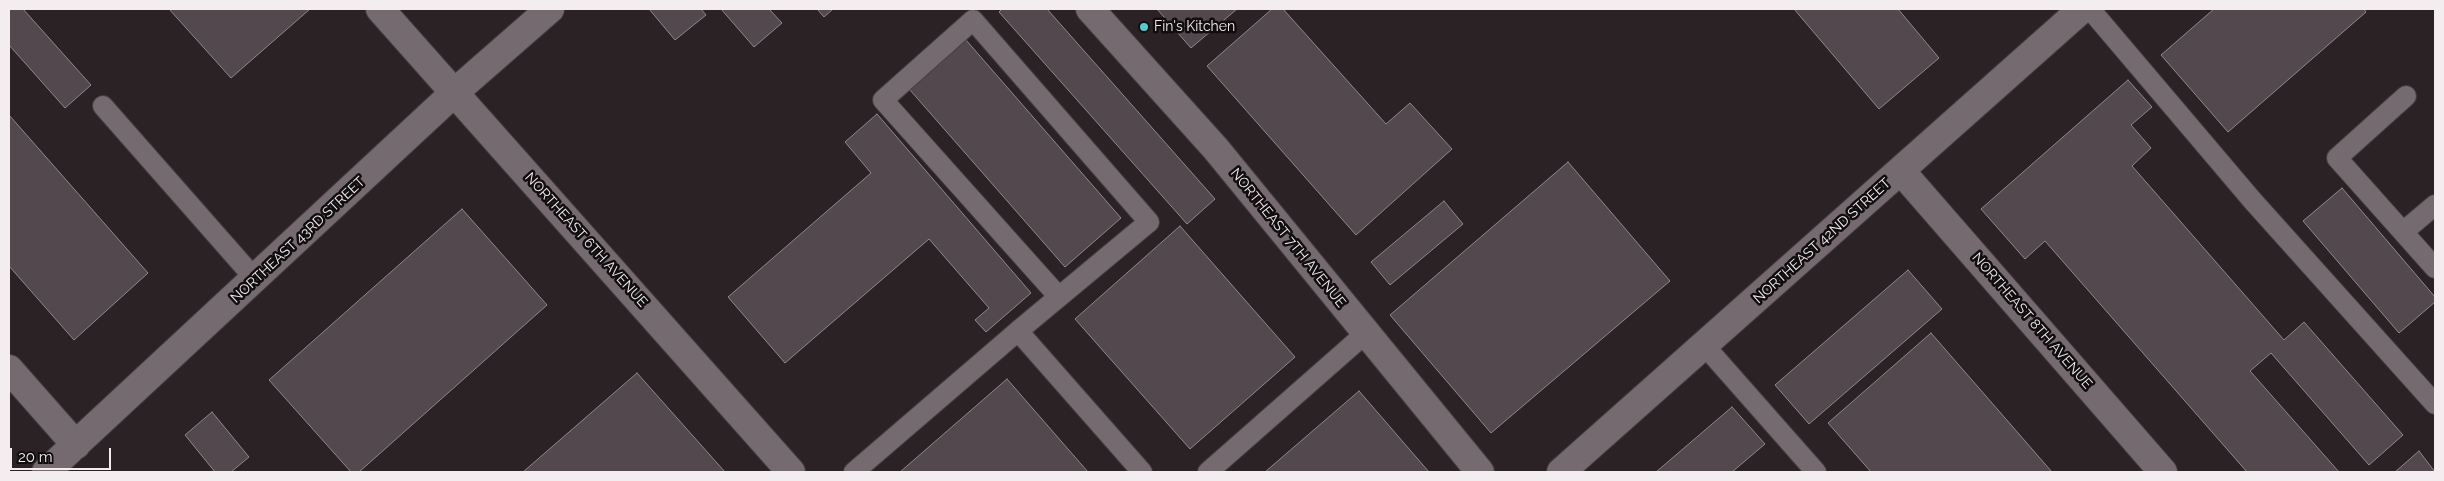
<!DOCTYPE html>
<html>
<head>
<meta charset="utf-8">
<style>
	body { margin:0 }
	#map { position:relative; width:2444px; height:481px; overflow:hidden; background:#2b2226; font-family:Raleway,sans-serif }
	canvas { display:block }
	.frame { position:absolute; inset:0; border:10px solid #f3edf0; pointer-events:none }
	.scale { position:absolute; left:10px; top:448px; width:101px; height:22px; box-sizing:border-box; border:2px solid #f3edf0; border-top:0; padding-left:6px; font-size:15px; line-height:18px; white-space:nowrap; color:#f3edf0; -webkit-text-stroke:4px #110d0e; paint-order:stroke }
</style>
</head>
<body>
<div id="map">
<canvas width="2444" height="481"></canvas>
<div class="frame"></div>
<div class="scale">20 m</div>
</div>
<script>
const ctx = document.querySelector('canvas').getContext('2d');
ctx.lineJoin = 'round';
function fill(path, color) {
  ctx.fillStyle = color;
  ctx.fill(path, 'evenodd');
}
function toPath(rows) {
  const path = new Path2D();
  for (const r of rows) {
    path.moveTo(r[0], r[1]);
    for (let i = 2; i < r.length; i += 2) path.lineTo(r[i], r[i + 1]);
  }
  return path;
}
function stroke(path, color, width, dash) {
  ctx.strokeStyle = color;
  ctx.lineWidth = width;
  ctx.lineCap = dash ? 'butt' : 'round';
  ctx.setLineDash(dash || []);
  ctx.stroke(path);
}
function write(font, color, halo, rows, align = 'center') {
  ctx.font = font + ' Raleway,sans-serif';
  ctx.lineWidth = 5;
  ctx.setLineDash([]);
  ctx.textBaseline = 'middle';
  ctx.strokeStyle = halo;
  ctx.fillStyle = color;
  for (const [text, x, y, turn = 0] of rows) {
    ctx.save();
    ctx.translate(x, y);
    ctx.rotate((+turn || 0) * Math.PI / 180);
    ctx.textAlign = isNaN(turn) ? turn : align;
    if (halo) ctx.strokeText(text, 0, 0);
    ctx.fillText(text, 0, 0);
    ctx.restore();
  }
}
const building = toPath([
	[9,9,23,9,91,85,65,108,9,45,9,9],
	[169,9,310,9,231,78,169,9],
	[649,9,701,9,706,15,675,40,649,9],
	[721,9,769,9,782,23,754,47,721,9],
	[817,9,833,9,824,17,817,9],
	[1002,9,1047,9,1215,199,1187,224,999,12,1002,9],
	[1157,9,1237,9,1191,48,1157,9],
	[1272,9,1283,9,1386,124,1410,103,1452,149,1356,235,1207,66,1272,9],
	[1794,9,1898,9,1939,58,1879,109,1794,9],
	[2214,9,2364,9,2366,12,2228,132,2161,55,2214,9],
	[966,40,1121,218,1065,267,910,90,966,40],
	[2128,80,2152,107,2131,125,2151,148,2132,166,2284,340,2304,322,2403,435,2369,465,2271,353,2250,371,2339,472,2247,472,2045,241,2025,259,1981,209,2128,80],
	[877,114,1031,293,986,332,975,320,989,308,929,239,785,363,728,297,871,173,845,142,877,114],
	[9,115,148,273,74,340,9,266,9,115],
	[1568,162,1670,281,1491,433,1390,315,1568,162],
	[2342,188,2435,297,2435,302,2399,333,2303,221,2342,188],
	[1444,201,1463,224,1390,285,1371,262,1444,201],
	[462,209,547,305,359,472,351,472,269,380,462,209],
	[1180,226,1295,357,1190,449,1075,319,1180,226],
	[1908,270,1942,309,1809,424,1775,385,1908,270],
	[1931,333,2052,472,1871,472,1828,423,1931,333],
	[637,373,725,472,523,472,637,373],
	[1007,379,1088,472,900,472,1007,379],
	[1359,391,1429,472,1265,472,1359,391],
	[1732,407,1765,444,1732,472,1656,472,1732,407],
	[212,412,249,457,231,472,215,472,185,435,212,412],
	[2419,451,2435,472,2395,472,2419,451]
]);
const service = toPath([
	[2090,9,2252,200,2435,404],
	[2406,96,2337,158,2435,268],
	[103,106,256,280],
	[2403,232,2435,205],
	[1018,331,1149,222,973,20,883,100,1059,297],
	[1704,345,1816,472],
	[854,472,1018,331,1142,472],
	[1208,472,1366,333]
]);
const minor = toPath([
	[1090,9,1216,149,1480,472],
	[1901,171,2163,472],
	[9,369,76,445],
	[46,472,455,92,550,9],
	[1561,472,2082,9]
]);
const tertiary = toPath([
	[380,9,791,472]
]);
const markers = [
	[1144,27,5,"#52ccd1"]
];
const poiNames = [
	["Fin's Kitchen",1154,27]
];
const streetNames = [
	["NORTHEAST 7TH AVENUE",1288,238,51],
	["NORTHEAST 43RD STREET",298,240,-43],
	["NORTHEAST 6TH AVENUE",586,240,48],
	["NORTHEAST 42ND STREET",1822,241,-42],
	["NORTHEAST 8TH AVENUE",2032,321,49]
];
fill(building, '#52484d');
stroke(building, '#91868b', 1);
stroke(service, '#443d40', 22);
stroke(minor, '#443d40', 30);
stroke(tertiary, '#443d40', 30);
stroke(service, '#756a6f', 20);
stroke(minor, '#756a6f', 28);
stroke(tertiary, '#756a6f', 28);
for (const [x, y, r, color] of markers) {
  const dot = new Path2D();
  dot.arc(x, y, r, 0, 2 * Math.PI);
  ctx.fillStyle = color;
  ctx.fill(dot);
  stroke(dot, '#110d0e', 2);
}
write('14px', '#f3edf0', '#110d0e', poiNames, 'left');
write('14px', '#f3edf0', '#110d0e', streetNames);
</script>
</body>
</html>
